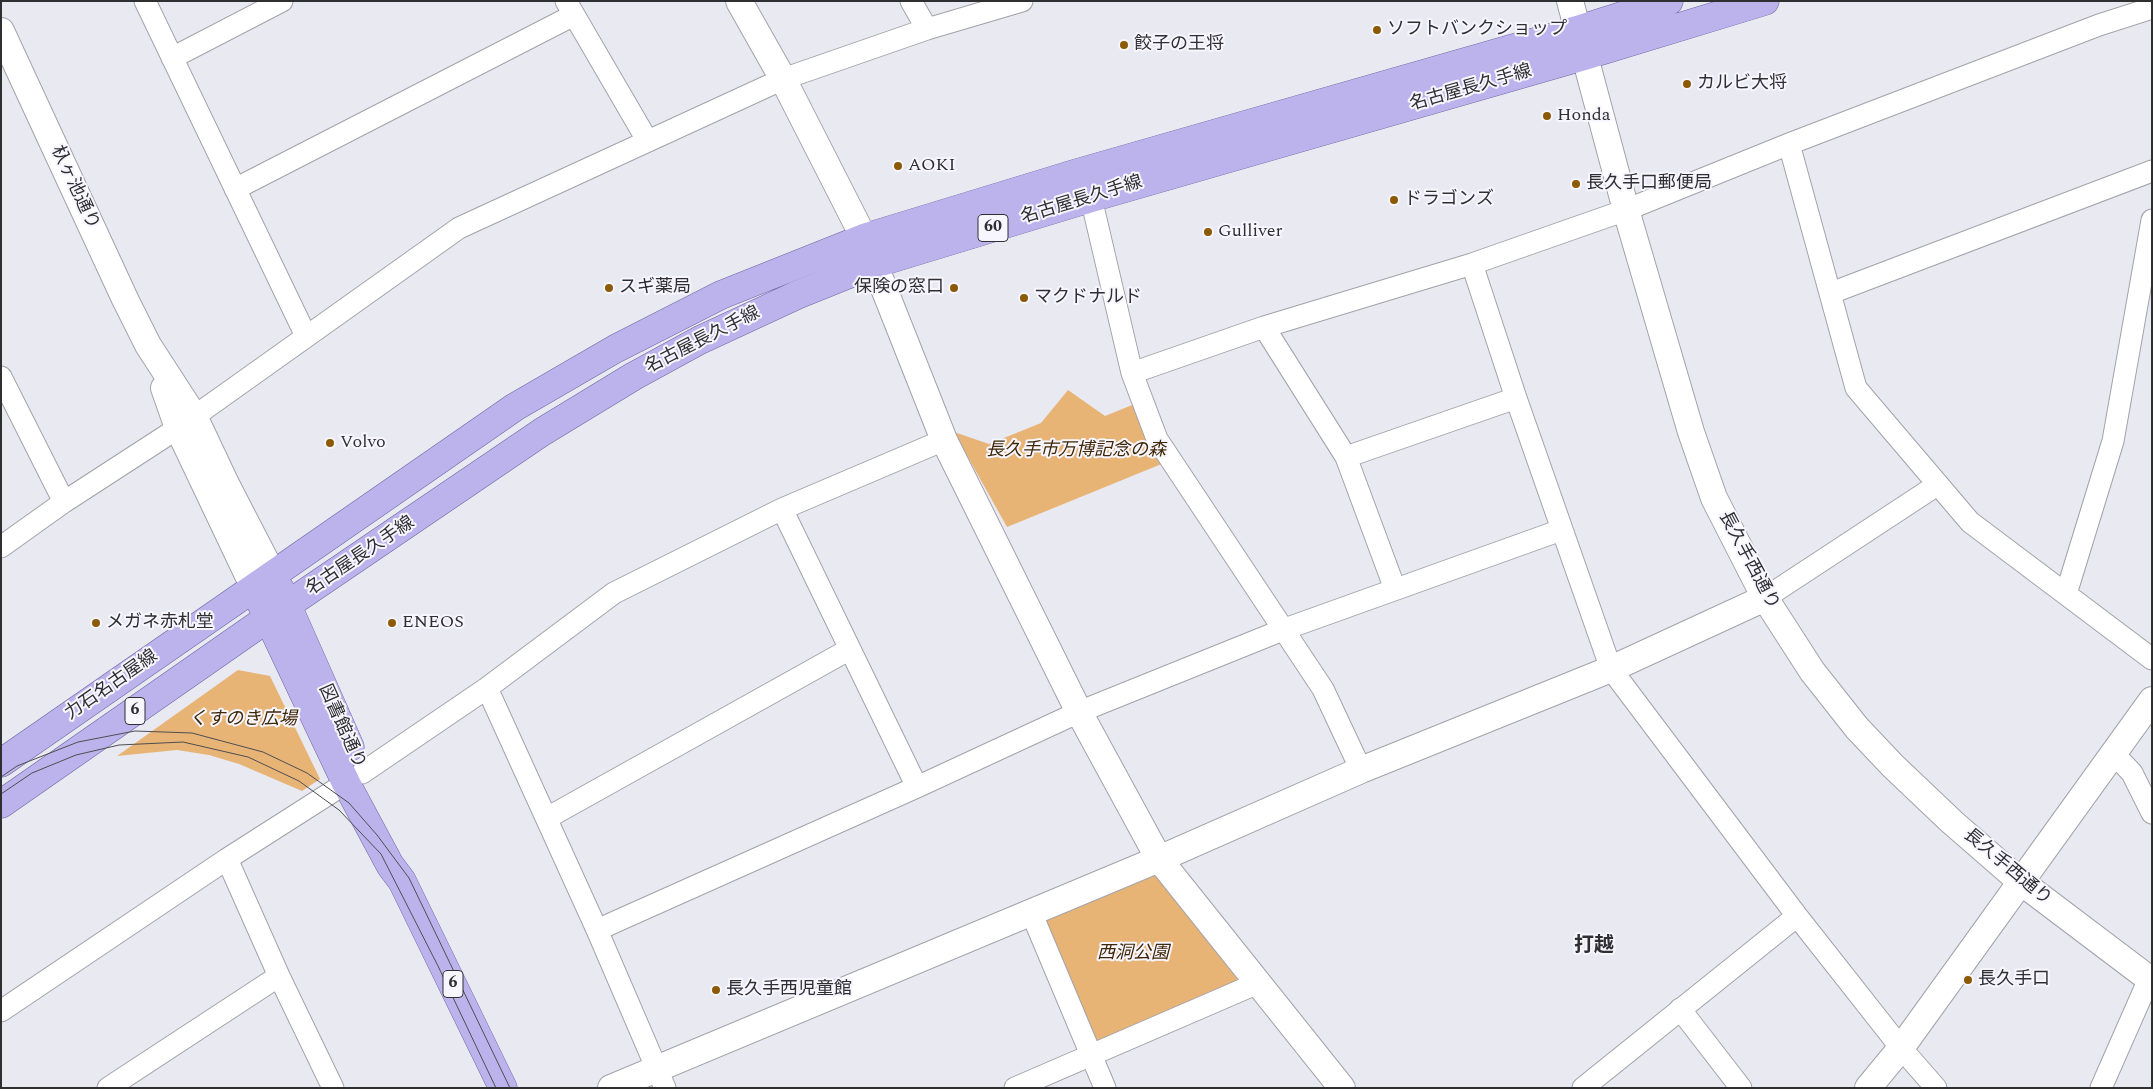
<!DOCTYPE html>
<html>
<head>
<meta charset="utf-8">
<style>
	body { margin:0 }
	#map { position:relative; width:2153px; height:1089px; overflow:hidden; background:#e9e9f1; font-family:Spectral,serif }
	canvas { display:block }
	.frame { position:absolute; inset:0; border:2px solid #2f2f32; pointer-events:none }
</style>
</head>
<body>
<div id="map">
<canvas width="2153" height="1089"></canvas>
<div class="frame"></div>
</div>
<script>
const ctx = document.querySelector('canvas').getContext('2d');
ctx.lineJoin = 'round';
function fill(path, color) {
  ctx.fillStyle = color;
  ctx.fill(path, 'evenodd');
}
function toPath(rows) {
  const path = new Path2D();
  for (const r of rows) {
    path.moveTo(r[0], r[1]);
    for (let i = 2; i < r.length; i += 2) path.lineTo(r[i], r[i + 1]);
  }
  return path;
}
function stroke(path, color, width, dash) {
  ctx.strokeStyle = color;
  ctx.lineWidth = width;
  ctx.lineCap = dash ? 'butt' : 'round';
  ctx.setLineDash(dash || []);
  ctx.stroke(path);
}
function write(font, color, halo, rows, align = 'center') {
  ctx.font = font + ' Spectral,"Noto Sans JP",serif';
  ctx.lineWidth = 4;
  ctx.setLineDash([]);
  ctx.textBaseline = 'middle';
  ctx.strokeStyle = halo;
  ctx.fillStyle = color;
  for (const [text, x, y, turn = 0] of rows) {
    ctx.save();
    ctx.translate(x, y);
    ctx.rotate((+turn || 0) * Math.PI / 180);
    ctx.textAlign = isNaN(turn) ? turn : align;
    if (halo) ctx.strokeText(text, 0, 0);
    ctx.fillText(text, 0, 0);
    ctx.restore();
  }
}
const green = toPath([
	[1068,390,1105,416,1137,403,1164,463,1007,527,954,432,989,444,1041,423],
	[238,670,270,676,320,779,302,791,239,764,209,755,177,750,117,756],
	[1156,868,1247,980,1095,1048,1036,917]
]);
const minor = toPath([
	[145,1,306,336],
	[566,1,647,140],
	[911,1,927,29],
	[172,58,282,1],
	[1789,144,1856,388,1970,522,2152,659],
	[235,189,574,15],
	[1091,198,1132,373,1157,439,1323,689,1361,770],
	[1472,264,1516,398,1611,669,1797,916,1901,1048,1936,1088],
	[1831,293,2152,171],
	[1264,327,1346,457,1395,589],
	[1132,373,1264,327,1472,264,1626,210,1789,144,2099,25,2152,8],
	[1,377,64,502],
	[1346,457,1516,398],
	[782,509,917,787],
	[1,547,64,502,178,428,459,228,783,79,927,29,1022,1],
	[2066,594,2113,441,2152,220],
	[1765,598,1937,485],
	[487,688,597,930,665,1088],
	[2114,754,2132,773,2152,813],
	[362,773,487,688,614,593,782,509,944,440],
	[547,818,850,649],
	[227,859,279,976,333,1088],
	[1031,912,1105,1088],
	[597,930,917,787,1079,712,1285,629,1561,530],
	[1680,1009,1741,1088],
	[1,1011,227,859,346,783],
	[108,1088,279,976],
	[1015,1088,1258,983],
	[1583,1088,1797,916],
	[2101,1088,2149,979]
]);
const tertiary = toPath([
	[739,1,783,79,864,238,944,440,1079,712,1159,859,1342,1088],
	[1570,1,1626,210,1691,432,1714,498,1765,598,1812,671,1857,728,1893,766,1952,822,2021,882,2152,981],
	[1,31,125,299,148,345,194,416,226,484,273,575],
	[164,388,178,428,254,588],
	[611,1088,1159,859,1361,770,1611,669,1765,598],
	[1868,1088,1901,1048,2152,700]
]);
const primary = toPath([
	[280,589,350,747],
	[261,603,346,783,390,865,402,881,503,1088],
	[1,763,515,407,615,349,721,295,864,238,1077,173,1577,30,1669,1],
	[1,804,268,618,542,432,634,376,700,340,797,295,874,264,1091,198,1584,56,1765,1]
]);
const tram = toPath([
	[1,777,17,766,78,742,135,731,192,733,263,752,307,773,349,803,377,835,409,878,510,1088],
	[1,794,32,773,76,755,119,745,183,742,248,757,299,781,339,810,381,854,438,966,496,1088]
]);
const markers = [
	[1377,30,5,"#8c5905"],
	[1124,45,5,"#8c5905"],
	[1687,84,5,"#8c5905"],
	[1547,116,5,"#8c5905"],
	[898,166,5,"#8c5905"],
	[1576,184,5,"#8c5905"],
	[1394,200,5,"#8c5905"],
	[1208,232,5,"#8c5905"],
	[609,288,5,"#8c5905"],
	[954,288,5,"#8c5905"],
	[1024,298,5,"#8c5905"],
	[330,443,5,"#8c5905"],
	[96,623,5,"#8c5905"],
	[392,623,5,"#8c5905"],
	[1968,980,5,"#8c5905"],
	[716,990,5,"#8c5905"]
];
const shields = [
	[993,228,30],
	[135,711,20],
	[453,984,20]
];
const shieldNames = [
	["60",993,228],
	["6",135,711],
	["6",453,984]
];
const poiNames = [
	["ソフトバンクショップ",1387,30],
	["餃子の王将",1134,45],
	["カルビ大将",1697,84],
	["Honda",1557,116],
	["AOKI",908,166],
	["長久手口郵便局",1586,184],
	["ドラゴンズ",1404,200],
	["Gulliver",1218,232],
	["スギ薬局",619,288],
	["保険の窓口",944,288,"right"],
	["マクドナルド",1034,298],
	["Volvo",340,443],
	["メガネ赤札堂",106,623],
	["ENEOS",402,623],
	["長久手口",1978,980],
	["長久手西児童館",726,990]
];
const streetNames = [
	["名古屋長久手線",1471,89,-16],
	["杁ヶ池通り",74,188,65],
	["名古屋長久手線",1082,201,-17],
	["名古屋長久手線",703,341,-27],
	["名古屋長久手線",361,557,-34],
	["長久手西通り",1748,561,62],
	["力石名古屋線",112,686,-35],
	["図書館通り",341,727,66],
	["長久手西通り",2007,868,40]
];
const parkNames = [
	["長久手市万博記念の森",1076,451],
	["くすのき広場",243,720],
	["西洞公園",1133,954]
];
const quarterNames = [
	["打越",1594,947]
];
fill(green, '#e8b475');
stroke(minor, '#a3a2aa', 23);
stroke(tertiary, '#a3a2aa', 28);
stroke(primary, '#6e64a2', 29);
stroke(minor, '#fff', 21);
stroke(tertiary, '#fff', 26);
stroke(primary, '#bcb3ec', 28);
stroke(tram, '#4e4e52', 1);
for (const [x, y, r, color] of markers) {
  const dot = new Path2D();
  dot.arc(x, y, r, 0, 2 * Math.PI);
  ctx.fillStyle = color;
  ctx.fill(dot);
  stroke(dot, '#f7f6ff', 2);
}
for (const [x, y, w] of shields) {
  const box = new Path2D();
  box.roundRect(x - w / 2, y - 13.5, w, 27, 4);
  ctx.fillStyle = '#f7f6ff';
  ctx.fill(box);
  stroke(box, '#2f2f32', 1);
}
write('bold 16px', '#2f2f32', null, shieldNames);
write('18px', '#2f2f32', '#f7f6ff', poiNames, 'left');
write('18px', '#2f2f32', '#f7f6ff', streetNames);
write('italic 18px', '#3f2705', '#f7f6ff', parkNames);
write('bold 20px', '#2f2f32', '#f7f6ff', quarterNames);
</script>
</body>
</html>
